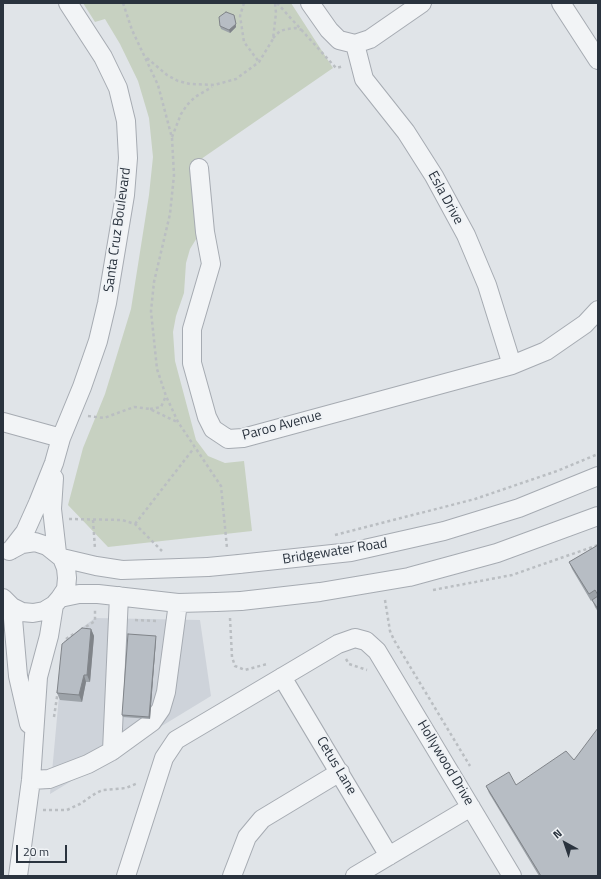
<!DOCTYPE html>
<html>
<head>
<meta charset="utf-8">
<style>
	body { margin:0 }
	#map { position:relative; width:601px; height:879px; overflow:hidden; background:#e0e4e8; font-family:"Titillium Web",sans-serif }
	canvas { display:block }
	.frame { position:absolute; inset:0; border:4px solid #2a333e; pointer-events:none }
	.north { position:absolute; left:545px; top:823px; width:40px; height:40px; -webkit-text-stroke:3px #eff2f5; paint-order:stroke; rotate:320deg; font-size:11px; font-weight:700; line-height:16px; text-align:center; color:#2a333e }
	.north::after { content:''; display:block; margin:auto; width:14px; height:18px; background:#2a333e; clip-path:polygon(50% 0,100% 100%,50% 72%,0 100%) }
	.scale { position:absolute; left:16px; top:845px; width:51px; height:18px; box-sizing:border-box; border:2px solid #2a333e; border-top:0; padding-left:5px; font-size:12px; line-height:14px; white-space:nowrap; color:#2a333e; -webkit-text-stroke:3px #eff2f5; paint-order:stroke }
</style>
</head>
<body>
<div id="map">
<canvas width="601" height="879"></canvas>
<div class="frame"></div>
<div class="north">N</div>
<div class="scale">20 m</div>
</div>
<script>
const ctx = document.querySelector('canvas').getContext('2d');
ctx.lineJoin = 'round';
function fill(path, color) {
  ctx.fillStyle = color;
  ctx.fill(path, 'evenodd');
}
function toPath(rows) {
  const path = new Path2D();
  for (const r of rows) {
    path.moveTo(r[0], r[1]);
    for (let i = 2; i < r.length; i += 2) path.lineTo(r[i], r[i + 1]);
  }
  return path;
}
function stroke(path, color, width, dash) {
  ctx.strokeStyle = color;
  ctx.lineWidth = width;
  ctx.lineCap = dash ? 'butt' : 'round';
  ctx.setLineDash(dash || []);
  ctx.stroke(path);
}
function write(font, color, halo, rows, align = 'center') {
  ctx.font = font + ' "Titillium Web",sans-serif';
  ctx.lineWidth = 4;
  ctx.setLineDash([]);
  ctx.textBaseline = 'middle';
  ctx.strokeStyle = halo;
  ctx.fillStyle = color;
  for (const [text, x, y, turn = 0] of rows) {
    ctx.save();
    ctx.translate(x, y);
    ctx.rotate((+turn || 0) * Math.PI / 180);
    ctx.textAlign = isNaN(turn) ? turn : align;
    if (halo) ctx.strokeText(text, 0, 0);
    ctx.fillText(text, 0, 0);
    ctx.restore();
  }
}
const built = toPath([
	[95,618,200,620,211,696,50,794,64,641]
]);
const green = toPath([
	[83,3,291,3,333,68,191,166,198,236,190,249,186,263,184,293,176,316,173,332,175,361,196,440,208,456,225,463,244,461,252,531,108,547,68,505,83,448,105,394,131,309,149,195,153,157,149,118,138,81,120,44,105,19,95,22]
]);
const path = toPath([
	[123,3,132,30,158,85,172,138,174,175,170,214,154,282,151,311,157,369,166,396,178,422,221,486,227,548],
	[244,3,240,16,244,42,259,62],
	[277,3,336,68,344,66],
	[273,38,280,31,287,29,295,28,302,30],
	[147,58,167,75,178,81,190,84,214,85,236,79,259,62,273,39,276,13,275,3],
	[172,137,181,114,187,105,195,97,212,87],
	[150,409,161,407,166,396],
	[88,416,104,418,134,407,150,409,177,422],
	[69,519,122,520,135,524,162,551],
	[93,520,95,549],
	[135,524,194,448],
	[335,535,475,499,557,471,598,454],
	[433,590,512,575,598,545],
	[385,600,390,631,394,640,470,766],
	[230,618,232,657,235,666,245,670,267,664],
	[135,620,158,621],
	[81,630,95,621,95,610],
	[66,639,75,633],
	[346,659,349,664,367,670],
	[54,717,58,690],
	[43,810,67,810,80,804,96,793,103,790,126,788,138,783]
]);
const minor = toPath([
	[310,3,329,30,339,40,355,44,370,39,422,3],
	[561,3,598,60],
	[355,44,364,79,406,132,434,176,466,235,487,285,512,365],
	[199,168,205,232,211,264,192,329,192,363,207,417,213,429,228,439,243,438,512,365,546,351,585,324,598,310],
	[3,422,61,438],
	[54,478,52,509,57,553],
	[11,550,25,532,38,503,54,463,61,438,82,387,98,341,107,303,125,195,128,158,126,121,118,88,103,57,68,3],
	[62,558,96,566,122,570,208,567],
	[239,564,351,552,444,531,519,508,598,476],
	[3,598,12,607,22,612,33,613,44,611,54,605,60,598,66,589,67,578,66,568,62,558,47,546,35,542,22,544,9,551],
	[60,598,79,594,98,594,178,603,216,602],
	[241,601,320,592,409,577,497,553,598,516],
	[12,607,18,676,29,724],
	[282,677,389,856],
	[112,751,119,596],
	[31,780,49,779,88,764,112,751,152,722,161,709,166,692,178,603],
	[18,876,31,780,38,677,49,636,54,605],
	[126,876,164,758,176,740,338,644,355,638,366,641,377,651,512,876],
	[232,876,247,837,262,819,340,772],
	[355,876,471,807]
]);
const minorBridge = toPath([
	[208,567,239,564],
	[216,602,241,601]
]);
const wall = toPath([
	[235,18,236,27,230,33,221,29,220,26],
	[598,545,598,612,595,607,592,600,591,601,572,569,569,562],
	[91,629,94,636,90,682,86,682,82,702,60,700,57,693],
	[156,636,156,639,150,719,123,717,122,715],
	[516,785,598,876,539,876,489,793,486,786]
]);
const shadedWall = toPath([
	[234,15,236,27,230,33,229,30],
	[91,629,94,636,90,682,87,675],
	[156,636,156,639,150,719,149,717],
	[84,675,86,682,82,702,79,695]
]);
const building = toPath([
	[226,12,234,15,236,24,229,30,220,26,219,17,226,12],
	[598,545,598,595,595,590,589,594,569,562,598,545],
	[598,596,598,609,592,600,598,596],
	[82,628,91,629,87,675,84,675,79,695,57,693,62,644,82,628],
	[128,634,156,636,149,717,122,715,128,634],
	[598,728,598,876,541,876,486,786,509,772,516,785,566,751,574,760,598,728]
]);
const streetNames = [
	["Esla Drive",445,198,61],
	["Santa Cruz Boulevard",118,230,-82],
	["Paroo Avenue",282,426,-15],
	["Bridgewater Road",335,552,-9],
	["Hollywood Drive",445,763,59],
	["Cetus Lane",336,766,59]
];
fill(built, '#ced3da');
fill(green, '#c7d1c1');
stroke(minor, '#a6abb2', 20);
stroke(path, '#babec2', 2.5, [3, 3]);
stroke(minor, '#f2f4f6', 18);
stroke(minorBridge, '#a6abb2', 20, []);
stroke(minorBridge, '#f2f4f6', 18);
fill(wall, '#9da3a9');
fill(shadedWall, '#808489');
fill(building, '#b7bdc4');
stroke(building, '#808489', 1);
write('14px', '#2a333e', '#eff2f5', streetNames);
</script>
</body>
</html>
